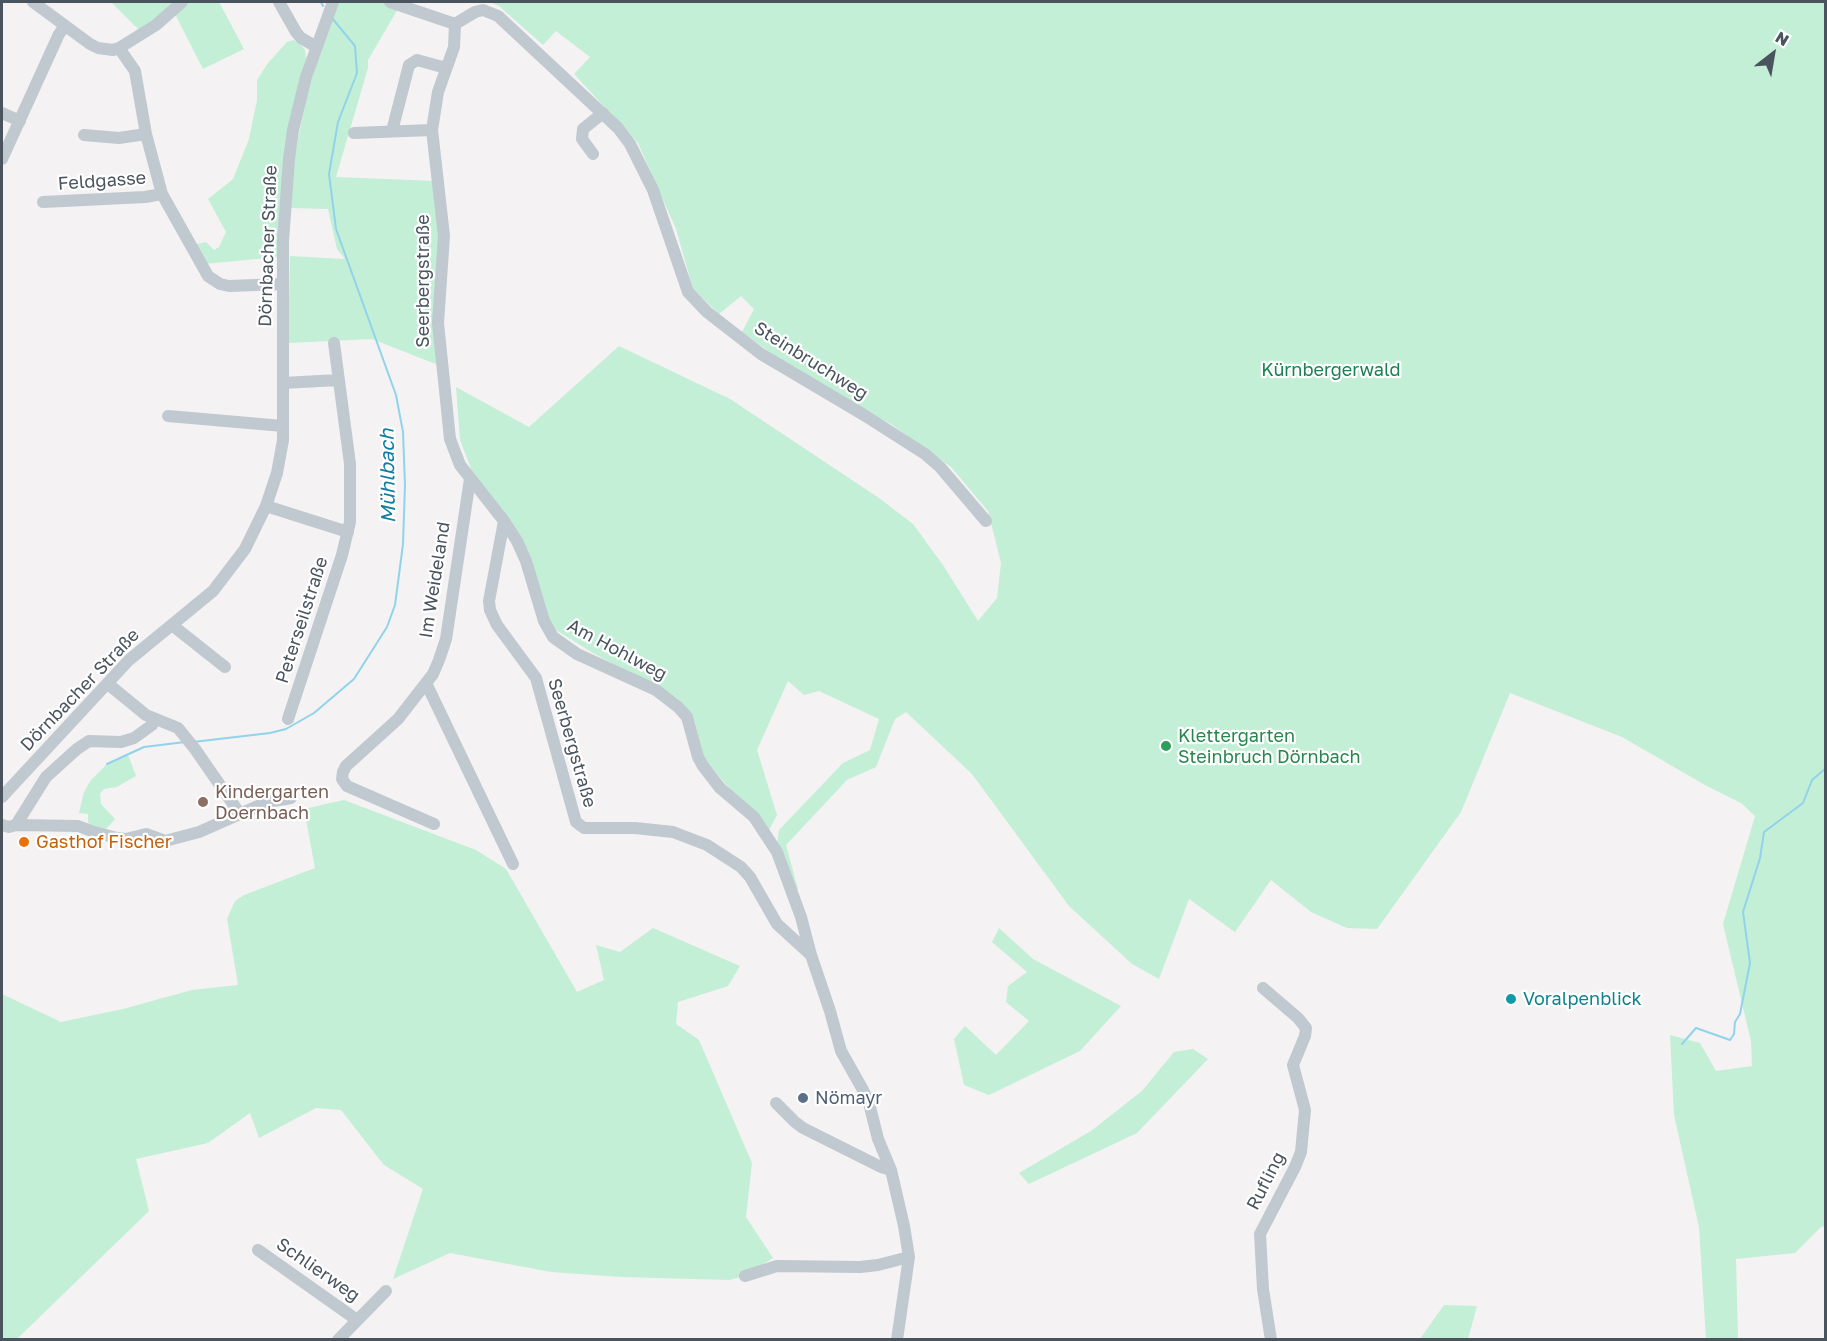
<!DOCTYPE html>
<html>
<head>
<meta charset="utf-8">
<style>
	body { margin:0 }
	#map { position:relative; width:1827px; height:1341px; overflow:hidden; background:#f4f2f2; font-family:"Golos Text",sans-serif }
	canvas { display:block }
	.frame { position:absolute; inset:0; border:3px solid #4a545f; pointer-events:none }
	.north { position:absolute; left:1743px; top:24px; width:60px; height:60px; -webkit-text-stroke:4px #fff; paint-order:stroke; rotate:31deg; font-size:16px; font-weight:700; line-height:24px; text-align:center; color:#4a545f }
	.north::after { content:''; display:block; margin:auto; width:21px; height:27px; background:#4a545f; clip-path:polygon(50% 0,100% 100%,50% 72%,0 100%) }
</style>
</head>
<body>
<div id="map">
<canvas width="1827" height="1341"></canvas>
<div class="frame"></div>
<div class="north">N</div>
</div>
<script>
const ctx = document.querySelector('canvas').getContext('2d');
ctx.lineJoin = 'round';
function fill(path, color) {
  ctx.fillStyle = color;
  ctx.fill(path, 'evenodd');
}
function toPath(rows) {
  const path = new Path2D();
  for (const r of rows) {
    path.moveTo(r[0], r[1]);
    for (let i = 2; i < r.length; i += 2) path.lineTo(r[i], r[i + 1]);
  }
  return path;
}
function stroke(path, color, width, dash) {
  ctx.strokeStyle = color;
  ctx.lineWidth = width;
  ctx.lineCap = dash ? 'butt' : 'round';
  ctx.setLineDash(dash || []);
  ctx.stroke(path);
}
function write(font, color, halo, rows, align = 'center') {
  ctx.font = font + ' "Golos Text",sans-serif';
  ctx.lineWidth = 4.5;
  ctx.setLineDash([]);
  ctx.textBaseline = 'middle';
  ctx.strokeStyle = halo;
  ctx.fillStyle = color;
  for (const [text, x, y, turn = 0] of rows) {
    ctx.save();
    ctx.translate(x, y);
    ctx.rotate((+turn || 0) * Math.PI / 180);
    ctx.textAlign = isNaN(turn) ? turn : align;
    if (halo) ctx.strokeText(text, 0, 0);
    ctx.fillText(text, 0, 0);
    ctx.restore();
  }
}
const green = toPath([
	[111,2,177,2,141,32],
	[186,2,219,2,244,49,203,69,175,14],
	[339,2,381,2,399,7,368,60,368,68,336,177,435,181,439,232,438,365,372,339,288,343,290,256,345,259,337,249,328,209,290,208,295,154,306,99,320,50],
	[490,2,1825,2,1825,1226,1821,1227,1795,1253,1736,1259,1738,1339,1706,1339,1699,1227,1674,1115,1670,1035,1700,1043,1716,1071,1752,1066,1751,1041,1723,924,1755,816,1741,803,1705,785,1622,737,1510,693,1461,812,1377,929,1347,928,1311,912,1271,880,1235,932,1189,899,1159,979,1132,964,1069,906,972,774,906,712,895,719,876,767,847,780,786,845,798,889,795,892,777,845,779,830,843,763,870,750,879,719,819,691,804,695,788,681,757,750,777,815,767,834,704,758,695,723,678,699,593,653,556,630,550,621,528,550,472,471,460,440,456,387,529,427,619,346,730,399,879,498,913,524,943,565,978,621,997,598,1001,563,988,511,951,467,891,424,825,392,742,332,754,309,741,296,719,314,693,289,676,229,638,143,574,74,590,57,556,31,543,45,499,6],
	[293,40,299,43,305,50,306,59,278,257,204,264,193,245,206,242,214,250,219,247,226,232,208,199,233,179,249,139,257,100,257,80,268,63,287,42],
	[128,755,136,776,117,787,104,789,100,794,101,804,115,819,104,831,94,830,88,822,88,814,79,813,84,792,91,780,107,764],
	[344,800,476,850,506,869,577,992,604,980,596,945,620,952,653,928,740,966,728,986,678,1002,676,1024,699,1040,752,1163,746,1217,773,1258,745,1276,729,1280,622,1277,551,1272,450,1253,393,1279,423,1189,384,1165,341,1110,316,1108,259,1138,250,1113,208,1143,136,1159,149,1211,17,1339,2,1340,2,994,61,1022,123,1009,192,990,238,985,227,919,235,901,244,895,315,868,304,809],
	[999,928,1033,959,1121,1006,1080,1051,989,1095,964,1085,954,1039,965,1026,996,1055,1029,1021,1006,1002,1008,986,1027,972,992,942],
	[1193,1049,1208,1059,1137,1133,1029,1184,1019,1173,1091,1131,1142,1091,1174,1052],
	[1444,1305,1477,1306,1468,1339,1420,1339]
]);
const stream = toPath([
	[321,2,323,6],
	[193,742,270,733,286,729,314,713,354,679,387,627,395,605,403,544,405,485,403,432,396,395,336,229,329,174,338,122,357,73,355,46,332,18],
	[107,764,144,747,185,742],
	[1682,1044,1696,1028,1730,1040,1734,1034,1735,1022,1740,1014,1750,963,1743,912,1760,858,1764,832,1803,803,1812,780,1826,768]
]);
const minor = toPath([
	[33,2,90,44,98,48,113,50,119,48,156,25,182,2],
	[279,2,296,32,301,38,315,46],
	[390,2,455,24,454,47,438,92,432,130,444,236,438,323,450,439,460,465,504,521,489,601,490,610,497,625,536,678,576,822,584,828,635,828,673,832,707,845,741,867,750,877,777,924,811,955],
	[455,24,475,12,483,10,498,16,618,128,630,144,653,190,688,292,707,312,761,354,864,415,925,454,940,467,986,521],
	[119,48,135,71,146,134,162,194,208,276,220,284,229,286,283,284],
	[2,113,20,121],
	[392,131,409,65,417,60,446,68],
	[354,133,432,130],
	[84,135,119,138,146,134],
	[593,154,582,139,583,129,603,113],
	[2,159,59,34,65,26],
	[43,202,145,197,162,194],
	[283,383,338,380],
	[168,416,283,426],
	[266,506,348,532],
	[504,521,517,541,526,561,544,621,553,637,577,654,656,690,678,707,687,717,698,757,703,766,720,788,754,817,777,852,801,917,811,955,830,1011,841,1051,863,1090,869,1103,878,1139,891,1170,904,1226,909,1257,897,1340],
	[172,625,225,667],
	[426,683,513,864],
	[108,684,146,715,178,728,195,749,240,814],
	[288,719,342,555,350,522,350,464,334,343],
	[2,797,129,660,213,591,245,549,266,506,277,473,283,440,283,241,289,159,293,130,306,77,333,2],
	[434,824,347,786,342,779,343,772,346,766,398,719,433,674,439,660,446,639,470,479],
	[2,825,9,827,16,825,78,826,94,832,117,838,126,839,146,834,165,841,199,832,267,802,291,798],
	[16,825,46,777,77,749,89,741,121,742,134,738,152,725,154,719],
	[1263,988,1298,1018,1306,1028,1305,1036,1293,1065,1305,1110,1301,1152,1295,1167,1260,1234,1263,1289,1271,1340],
	[776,1103,795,1122,803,1128,881,1167,891,1170],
	[258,1250,357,1320],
	[745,1276,777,1266,860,1267,878,1265,909,1257],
	[338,1340,386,1291]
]);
const markers = [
	[1166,746,6,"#2e9e5b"],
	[203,802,6,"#8d6e63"],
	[24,842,6,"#e8710a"],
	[1511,999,6,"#0f9aa8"],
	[803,1098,6,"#5c6f8a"]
];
const streetNames = [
	["Feldgasse",102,181,-4],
	["Dörnbacher Straße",268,246,-88],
	["Seerbergstraße",423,281,-90],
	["Steinbruchweg",811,361,32],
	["Im Weideland",435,580,-81],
	["Peterseilstraße",302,620,-72],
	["Am Hohlweg",617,650,28],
	["Dörnbacher Straße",80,690,-46],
	["Seerbergstraße",572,743,74],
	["Rufling",1266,1181,-63],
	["Schlierweg",318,1270,35]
];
const parkNames = [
	["Kürnbergerwald",1331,370]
];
const leisureNames = [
	["Klettergarten",1178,736],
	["Steinbruch Dörnbach",1178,757]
];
const educationNames = [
	["Kindergarten",215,792],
	["Doernbach",215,813]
];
const foodNames = [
	["Gasthof Fischer",36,842]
];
const cultureNames = [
	["Voralpenblick",1523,999]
];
const serviceNames = [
	["Nömayr",815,1098]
];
const waterNames = [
	["Mühlbach",388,476,-91]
];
fill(green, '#c3efd6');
stroke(stream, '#91d3eb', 2);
stroke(minor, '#c0c8d0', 12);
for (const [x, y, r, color] of markers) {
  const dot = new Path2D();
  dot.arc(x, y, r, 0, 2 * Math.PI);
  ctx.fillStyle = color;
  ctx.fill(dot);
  stroke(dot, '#fff', 2);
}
write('18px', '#4a545f', '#fff', streetNames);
write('18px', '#1a8153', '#fff', parkNames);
write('18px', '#27864d', '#fff', leisureNames, 'left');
write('18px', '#785e54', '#fff', educationNames, 'left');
write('18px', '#c56008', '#fff', foodNames, 'left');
write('18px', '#0d838f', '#fff', cultureNames, 'left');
write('18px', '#4e5e75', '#fff', serviceNames, 'left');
write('italic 20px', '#107da4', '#fff', waterNames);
</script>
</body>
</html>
